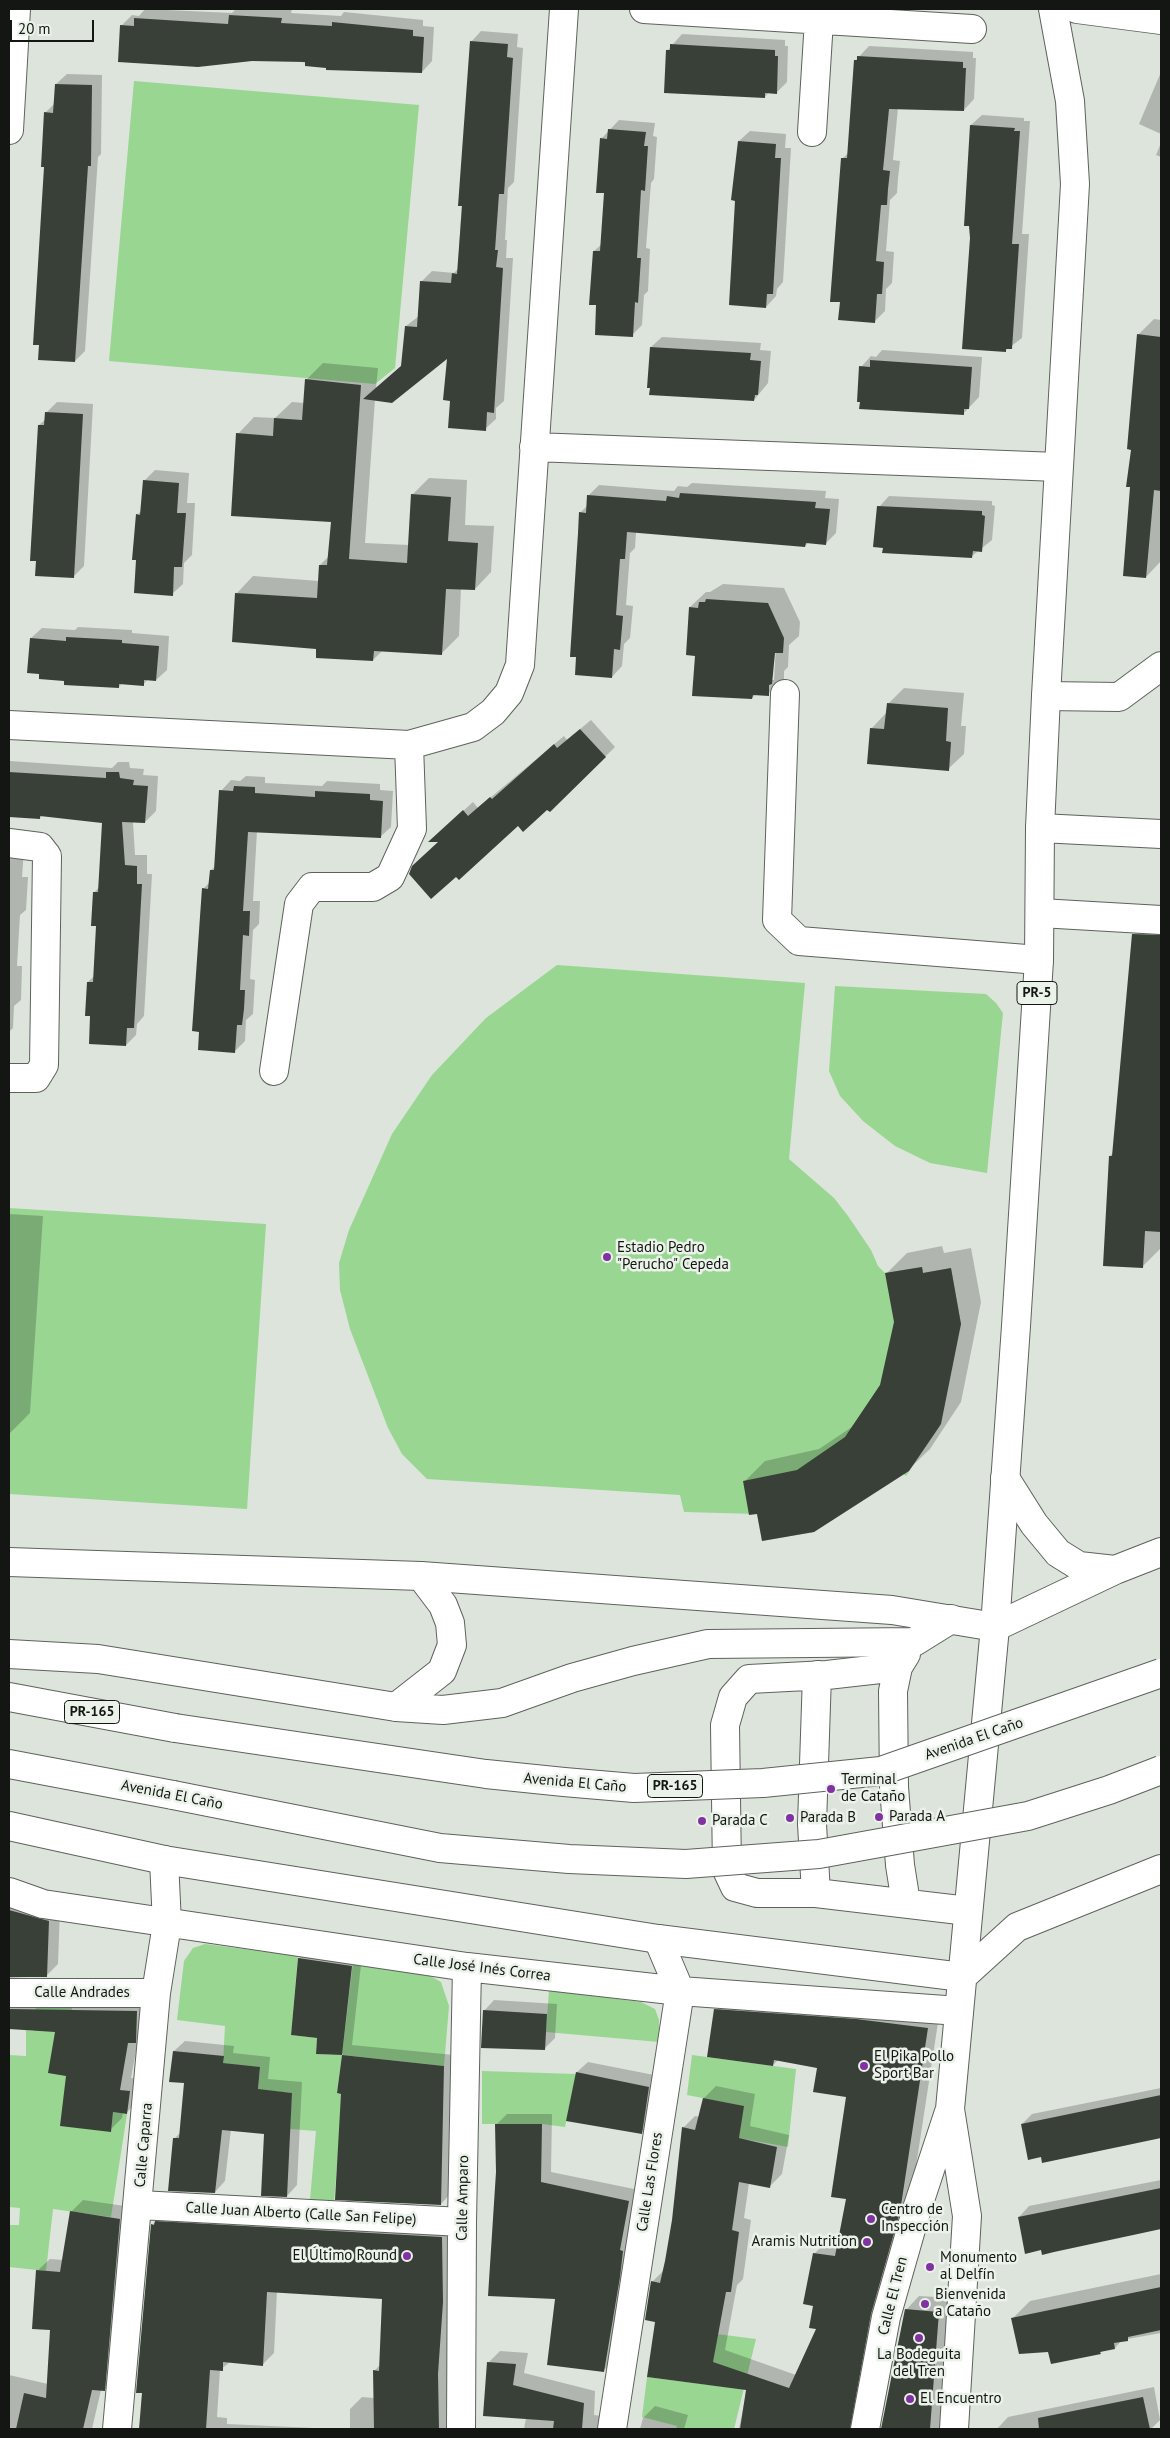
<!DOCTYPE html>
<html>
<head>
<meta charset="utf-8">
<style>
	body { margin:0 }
	#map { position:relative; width:1170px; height:2438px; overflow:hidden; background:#dce4db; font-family:"PT Sans",sans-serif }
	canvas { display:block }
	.frame { position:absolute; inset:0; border:10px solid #141613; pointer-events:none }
	.scale { position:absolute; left:10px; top:20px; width:84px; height:22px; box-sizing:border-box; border:2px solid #141613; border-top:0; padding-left:6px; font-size:15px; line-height:18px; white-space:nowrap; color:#141613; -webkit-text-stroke:4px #eaf2e9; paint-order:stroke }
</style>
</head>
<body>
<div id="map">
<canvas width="1170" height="2438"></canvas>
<div class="frame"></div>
<div class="scale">20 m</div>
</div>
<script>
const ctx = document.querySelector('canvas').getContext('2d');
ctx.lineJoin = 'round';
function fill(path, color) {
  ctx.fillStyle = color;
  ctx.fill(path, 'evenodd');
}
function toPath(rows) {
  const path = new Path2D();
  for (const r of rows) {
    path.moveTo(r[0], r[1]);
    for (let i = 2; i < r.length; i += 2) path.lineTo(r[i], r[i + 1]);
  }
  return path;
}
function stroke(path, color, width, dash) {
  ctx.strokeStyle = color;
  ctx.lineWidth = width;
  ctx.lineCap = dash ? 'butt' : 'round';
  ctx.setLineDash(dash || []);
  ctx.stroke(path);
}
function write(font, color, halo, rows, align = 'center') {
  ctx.font = font + ' "PT Sans",sans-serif';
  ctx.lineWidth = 5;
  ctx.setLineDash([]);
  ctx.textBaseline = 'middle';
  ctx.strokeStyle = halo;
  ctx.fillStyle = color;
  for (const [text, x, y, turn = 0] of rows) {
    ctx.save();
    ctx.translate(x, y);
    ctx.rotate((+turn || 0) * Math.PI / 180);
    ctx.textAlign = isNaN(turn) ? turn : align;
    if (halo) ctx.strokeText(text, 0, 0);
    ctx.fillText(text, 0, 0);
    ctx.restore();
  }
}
const green = toPath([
	[134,81,419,105,395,368,375,384,109,361],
	[557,965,805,983,789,1159,834,1198,848,1216,871,1250,878,1266,885,1273,922,1267,923,1273,951,1268,961,1324,936,1422,940,1426,906,1476,899,1471,890,1483,814,1532,762,1541,757,1514,684,1512,680,1495,427,1479,402,1454,388,1428,350,1329,340,1290,339,1263,349,1230,392,1134,432,1075,486,1018],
	[835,986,986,994,996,1003,1003,1013,987,1173,930,1163,895,1146,863,1121,840,1096,829,1071],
	[9,1208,266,1224,247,1509,9,1494],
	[205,1944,298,1956,291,2035,317,2038,316,2054,342,2055,353,1963,425,1973,441,1982,449,2006,444,2066,342,2055,337,2093,343,2094,334,2202,310,2200,316,2131,290,2129,292,2093,258,2090,260,2068,223,2063,225,2026,177,2020,184,1961,193,1948],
	[549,1990,641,2002,655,2009,659,2020,659,2042,546,2032],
	[36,2005,72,2007,70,2050,66,2076,111,2131,113,2112,127,2114,111,2217,53,2209,46,2271,9,2267,9,2225,19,2225,20,2208,9,2207,9,2055,26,2056,26,2030,34,2031],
	[692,2055,796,2069,788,2147,739,2138,743,2106,687,2095],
	[482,2071,576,2074,565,2127,542,2124,482,2124],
	[717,2334,756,2339,734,2429,676,2429,677,2426,642,2417,647,2377,709,2385]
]);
const shadow = toPath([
	[145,9,232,13,236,9,292,9,291,13,341,16,344,12,423,20,423,26,434,27,432,61,422,72,327,67,121,26,132,15,139,16],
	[481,31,518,34,517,47,523,48,514,182,508,188,505,240,507,240,506,258,513,258,504,401,496,408,496,419,485,429,451,399,448,356,375,399,365,543,409,545,412,495,429,478,467,480,465,525,494,526,491,572,475,589,461,588,459,636,442,653,383,650,373,660,318,648,237,593,253,576,319,581,320,565,329,556,332,521,238,434,254,417,275,418,292,402,305,403,306,380,323,363,378,368,376,388,402,365,406,326,419,316,422,281,432,271,454,273,458,269,471,42],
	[682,34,785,40,785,46,788,46,787,82,777,92,769,92,765,97,667,51],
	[869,46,973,52,973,58,976,58,974,99,964,110,898,108,893,160,900,161,898,178,897,193,890,200,886,251,894,252,892,283,886,289,885,311,874,322,841,301,842,159,849,152,855,61],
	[1161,72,1161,134,1139,124],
	[67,74,102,75,101,154,98,157,85,351,75,361,40,344,46,166,45,113,55,103,56,84],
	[982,115,1024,118,1024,121,1030,121,1022,234,1029,234,1022,338,1006,350,971,238,971,125],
	[619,120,655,123,653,136,657,137,654,179,651,183,646,248,650,249,648,291,644,295,642,325,632,335,598,304,594,251,602,244,605,192,601,139],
	[750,131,786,134,785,148,791,148,783,282,777,289,776,296,766,307,739,141],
	[1161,143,1161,157,1156,155],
	[1154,319,1161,320,1161,561,1146,577,1133,449,1138,335],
	[662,337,761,343,760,350,771,351,768,383,754,400,651,347],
	[882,350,982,357,979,397,963,414,861,367,871,356,876,357],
	[57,402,93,404,84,566,73,577,39,425,46,419,46,413],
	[155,470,189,473,187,503,195,503,192,555,184,563,183,584,172,594,138,558,137,515,142,510,144,481],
	[692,483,826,491,825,498,839,499,836,533,826,543,809,542,805,546,636,532,635,548,630,553,626,605,633,606,630,638,624,644,622,666,612,677,580,513,588,505,589,495,599,485,674,491,678,486,687,487],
	[889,496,992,501,992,505,995,506,992,540,972,556,884,547,879,507],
	[723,584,784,588,800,622,799,636,789,645,788,667,784,671,784,679,768,694,756,694,752,698,696,655,690,607,706,592,710,592],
	[774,646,776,646,774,680,771,680],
	[78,627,132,630,132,633,169,636,167,670,156,680,148,679,143,685,122,683,119,687,66,680,31,638,42,628,75,630],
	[904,688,964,693,961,726,966,726,964,754,948,769,871,729,887,712,888,704],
	[591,720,615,747,550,811,547,808,518,825,440,841,440,832,473,802,478,808,564,736,567,740],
	[10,761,112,768,118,762,129,762,130,768,144,769,143,775,158,776,156,811,145,822,133,822,135,855,147,855,147,874,152,874,144,1016,137,1024,136,1035,126,1045,92,1015,88,982,95,975,97,925,94,893,99,887,103,822,43,815,40,818,9,815],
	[246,776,265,777,265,783,322,786,327,781,380,784,380,790,393,791,391,827,380,837,257,831,253,901,260,901,259,924,253,930,250,979,255,980,253,1014,246,1020,245,1041,234,1052,203,889,210,882,211,870,216,866,221,791,231,780,240,781],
	[9,848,24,849,22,877,28,877,26,910,20,915,17,966,22,966,21,1000,14,1006,13,1028,9,1032],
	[1153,914,1161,915,1161,1248,1142,1267,1110,1156,1113,1153,1133,935],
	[9,1214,43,1216,30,1413,9,1434],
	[942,1246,944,1253,971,1248,981,1302,961,1402,930,1449,908,1470,758,1512,744,1482,765,1461,819,1449,855,1425,882,1386,896,1322,886,1274,907,1253],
	[9,1898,60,1909,58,1964,46,1976,9,1978],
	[310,1948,362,1956,352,2045,454,2055,451,2193,441,2204,343,2092,339,2092,343,2054,317,2053,318,2037,299,1958],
	[9,1990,149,1999,147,2030,138,2040,131,2078,142,2079,139,2100,127,2112,123,2112,122,2118,110,2130,68,2075,57,2031,9,2028],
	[728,1998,939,2016,911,2199,854,2429,739,2429,747,2389,657,2321,652,2282,665,2269,673,2220,683,2128,695,2116,700,2117,704,2098,716,2086,755,2094,750,2126,789,2135,782,2174,770,2186,749,2183,744,2218,751,2220,743,2279,737,2285,725,2350,796,2375,818,2329,814,2254,826,2242,839,2244,847,2198,847,2096,818,2067,779,2059,773,2065,716,2010],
	[494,2000,557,2004,555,2038,545,2048,484,2011],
	[185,2041,234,2046,233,2053,270,2057,268,2079,302,2082,297,2185,287,2196,265,2133,231,2129,225,2181,215,2192,175,2138,181,2132,185,2082,174,2051],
	[588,2062,659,2076,652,2122,641,2133,568,2120,577,2072],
	[1161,2088,1161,2136,1123,2146,1042,2156,1022,2124,1032,2114],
	[507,2114,552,2114,551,2172,639,2190,614,2360,603,2371,556,2298,497,2172,496,2125],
	[1161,2180,1161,2228,1054,2251,1042,2249,1019,2217,1029,2206],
	[83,2200,132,2207,116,2378,104,2390,101,2390,92,2429,9,2429,9,2375,48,2384,51,2329,37,2271,50,2259,64,2260,71,2212],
	[164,2213,453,2225,450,2429,350,2429,350,2409,362,2397,374,2398,374,2371,381,2364,383,2298,277,2291,274,2353,262,2365,230,2362,220,2370,217,2417,227,2418,227,2424,336,2429,140,2429,152,2225],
	[1161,2274,1161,2333,1122,2340,1115,2348,1103,2350,1100,2353,1049,2350,1013,2318,1030,2301],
	[919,2296,953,2298,943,2429,883,2429,906,2310],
	[500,2351,528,2353,524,2373,595,2391,594,2415,602,2416,601,2429,524,2429,526,2418,488,2363],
	[1154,2387,1160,2420,1151,2429,997,2429,1008,2417],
	[655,2406,688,2415,684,2429,640,2429,643,2418]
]);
const building = toPath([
	[229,15,282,18,281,23,332,26,332,22,413,30,413,36,424,37,422,73,326,70,326,68,305,66,305,62,252,61,198,67,118,62,120,25,134,26,134,18,228,24],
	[470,41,508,44,507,57,513,58,504,194,499,194,495,250,498,250,496,267,503,268,494,413,487,412,486,431,448,428,450,401,443,400,447,359,392,403,363,399,401,366,405,326,417,327,420,281,451,283,452,273,457,274,462,206,458,206],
	[670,44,775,50,775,56,778,56,777,94,765,93,765,98,664,93,666,50,670,50],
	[857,56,963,62,963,68,966,68,964,111,889,109,883,170,890,171,888,189,887,205,881,205,876,261,884,262,883,279,882,294,877,294,875,323,838,320,840,302,830,302,841,158,847,158,854,60,857,60],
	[55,84,92,85,91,166,88,166,75,362,38,360,39,345,33,345,44,167,41,167,44,112,53,113],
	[970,125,1015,128,1014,131,1020,131,1012,244,1019,244,1012,349,1006,349,1006,352,962,349,970,238,969,226,964,226],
	[608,129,646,132,644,146,648,146,645,191,641,190,637,258,641,258,638,303,635,302,633,337,595,335,596,305,589,305,593,251,600,251,604,193,596,193,600,138,607,139],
	[738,141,776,144,775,158,781,158,773,294,767,294,766,308,729,305,735,201,731,200],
	[1137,334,1161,337,1161,491,1154,490,1146,578,1123,576,1130,487,1126,487,1131,450,1127,449],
	[650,347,751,353,750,360,761,361,758,395,755,395,754,401,649,395,650,388,647,388],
	[870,360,972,367,969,409,964,409,964,415,859,409,860,402,857,402,859,366,870,367],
	[305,379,361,385,349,559,407,563,411,494,451,497,448,541,478,543,475,590,446,589,442,655,374,651,373,661,316,658,316,649,232,642,235,593,317,598,319,565,327,565,331,522,231,516,236,433,273,436,274,418,302,420],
	[45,412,83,414,74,578,35,576,36,561,30,561,38,425,44,425],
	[143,480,179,483,177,513,186,513,182,567,174,567,173,596,134,593,136,560,132,560,136,514,140,515],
	[680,493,816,502,815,508,830,509,826,545,806,543,805,547,627,532,625,559,620,559,616,615,623,616,620,650,614,649,612,678,575,675,576,657,570,657,578,533,579,512,586,513,587,495,666,501,667,496,679,498],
	[877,506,982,511,982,515,985,516,982,552,973,551,972,558,882,553,883,548,873,547],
	[706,599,768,603,784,638,783,653,775,653,772,684,769,685,769,696,753,695,752,699,692,696,695,656,686,655,689,607,698,608,699,602,705,602],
	[66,637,122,640,122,643,159,646,156,681,144,680,144,686,119,684,119,688,64,685,64,681,39,679,39,674,27,673,30,638,66,641],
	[887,703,948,708,946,741,951,742,949,771,867,764,870,728,884,729],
	[580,729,606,757,550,812,547,810,523,832,518,826,459,880,456,877,431,899,409,874,412,866,438,842,428,842,463,810,468,816,490,797,492,799,554,744,557,748],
	[9,772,106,778,106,772,119,772,120,778,134,780,133,785,148,786,145,823,122,822,125,865,137,866,137,884,142,884,134,1028,127,1028,126,1046,89,1044,90,1016,85,1016,87,982,93,982,96,926,91,926,93,892,98,892,102,823,40,816,40,819,9,817],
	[234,786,255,787,255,793,315,797,315,791,370,794,370,800,383,801,381,838,248,832,243,911,250,911,249,936,243,935,240,990,245,990,244,1009,242,1025,237,1025,235,1053,198,1050,199,1032,192,1031,202,888,208,889,210,870,214,870,219,790,233,791],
	[1132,934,1161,935,1161,1232,1145,1231,1143,1268,1103,1266,1109,1156,1112,1156],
	[922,1267,923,1273,951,1268,961,1324,941,1424,909,1471,814,1532,762,1541,757,1514,749,1515,743,1481,797,1470,845,1437,880,1385,894,1322,885,1273],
	[9,1910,49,1921,47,1977,9,1977],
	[298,1958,352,1966,342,2055,316,2054,317,2038,291,2035],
	[9,2009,137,2011,136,2043,128,2043,120,2090,130,2091,127,2114,113,2112,111,2132,60,2126,66,2076,48,2073,55,2032,9,2029],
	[714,2009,856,2019,928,2028,900,2212,871,2314,850,2429,740,2429,746,2390,647,2377,655,2322,645,2320,651,2281,660,2283,665,2261,672,2220,682,2127,695,2130,703,2098,744,2106,739,2138,777,2147,770,2188,739,2182,732,2230,739,2232,731,2292,726,2292,713,2362,789,2388,816,2329,809,2328,813,2306,803,2304,813,2253,835,2256,841,2225,846,2199,831,2197,846,2097,813,2092,817,2068,774,2060,773,2066,707,2057],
	[483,2010,547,2014,545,2050,481,2048],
	[173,2051,224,2056,223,2063,260,2067,258,2089,292,2093,287,2197,261,2196,264,2134,222,2130,215,2193,168,2191,173,2138,179,2138,184,2083,169,2082],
	[342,2055,444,2066,441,2205,335,2200,341,2094,337,2093],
	[576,2072,649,2087,642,2134,566,2121],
	[1161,2095,1161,2138,1042,2163,1041,2157,1028,2160,1021,2124],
	[495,2124,542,2124,541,2182,629,2201,620,2250,623,2251,620,2277,604,2372,547,2365,555,2299,488,2296,496,2172],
	[1161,2188,1161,2229,1054,2252,1042,2255,1041,2250,1025,2254,1018,2217],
	[70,2211,120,2219,105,2391,92,2390,83,2429,16,2429,24,2393,46,2398,50,2330,32,2329,36,2270,60,2272],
	[155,2221,442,2237,443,2302,438,2374,439,2429,374,2429,373,2370,379,2371,382,2299,267,2292,263,2366,223,2362,223,2371,210,2370,206,2429,139,2429,142,2393,136,2393,151,2224,154,2225],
	[1161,2287,1161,2330,1128,2337,1128,2341,1114,2343,1115,2349,1100,2352,1101,2354,1051,2364,1048,2352,1019,2354,1011,2318],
	[905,2309,939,2312,930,2429,881,2429],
	[487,2362,516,2364,513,2385,584,2403,582,2429,553,2429,554,2421,483,2416],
	[1143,2397,1150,2429,1039,2429,1038,2418]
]);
const minor = toPath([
	[644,9,972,29],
	[1077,9,1161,20],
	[9,130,16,9],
	[812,132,819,20],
	[534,447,1058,467],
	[785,694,777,920,799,941,1039,960],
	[1046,696,1119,697,1161,666],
	[9,725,409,745,473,727,493,712,509,693,520,665,564,9],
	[1040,828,1161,834],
	[9,843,40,847,47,856,44,1065,36,1078,9,1078],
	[1040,913,1161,920],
	[274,1071,299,904,312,887,373,887,390,877,412,829,409,745],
	[9,1562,421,1576,892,1610,995,1627],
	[898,1667,827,1675,749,1679,733,1697,725,1725,727,1870,735,1887,757,1893,816,1893,968,1911],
	[9,1892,43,1904,467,1967,680,1991,959,2011],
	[816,1893,812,1824,817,1675],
	[906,1903,900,1865,894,1787,893,1691,898,1667,906,1654],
	[9,1993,156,1993],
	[139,2205,462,2222],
	[117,2429,156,1993,167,1924,164,1860],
	[461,2429,462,2222,467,1967],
	[612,2429,680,1991,658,1939]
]);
const major = toPath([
	[164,1860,658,1939,962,1977,1017,1927,1161,1869],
	[865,2429,886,2317,916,2212,949,2112],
	[954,2429,967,2216,950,2109,995,1627,1016,1326,1039,960,1040,828,1046,696,1075,184,1070,101,1053,9]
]);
const highway = toPath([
	[1005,1478,1034,1524,1058,1553,1079,1566,1115,1570],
	[995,1627,1115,1570,1161,1552],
	[9,1654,98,1659,396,1707,443,1710,502,1703,572,1678,633,1661,708,1644,914,1642,951,1619],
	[9,1697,175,1728],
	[396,1707,442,1671,452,1645,450,1623,443,1605,421,1576],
	[9,1764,173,1795],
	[9,1826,164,1860]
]);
const highwayBridge = toPath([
	[175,1728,486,1774,564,1782,634,1788,763,1783,881,1771,1161,1673],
	[173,1795,440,1848,569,1859,686,1864,819,1854,1028,1816,1109,1790,1161,1770]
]);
const markers = [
	[607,1257,5,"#8032a2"],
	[831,1789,5,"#8032a2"],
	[879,1817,5,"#8032a2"],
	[790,1818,5,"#8032a2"],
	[702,1821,5,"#8032a2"],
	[864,2066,5,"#8032a2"],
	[871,2219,5,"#8032a2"],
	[867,2242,5,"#8032a2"],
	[407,2256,5,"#8032a2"],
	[930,2267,5,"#8032a2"],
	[925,2304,5,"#8032a2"],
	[919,2338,5,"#8032a2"],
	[910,2399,5,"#8032a2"]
];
const shields = [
	[1037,993,40],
	[92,1712,55],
	[675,1786,55]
];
const shieldNames = [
	["PR-5",1037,993],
	["PR-165",92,1712],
	["PR-165",675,1786]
];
const poiNames = [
	["Estadio Pedro",617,1248],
	["\"Perucho\" Cepeda",617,1265],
	["Terminal",841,1780],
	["de Cataño",841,1797],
	["Parada A",889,1817],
	["Parada B",800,1818],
	["Parada C",712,1821],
	["El Pika Pollo",874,2057],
	["Sport Bar",874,2074],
	["Centro de",881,2210],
	["Inspección",881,2227],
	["Aramis Nutrition",857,2242,"right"],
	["El Último Round",397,2256,"right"],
	["Monumento",940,2258],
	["al Delfín",940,2275],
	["Bienvenida",935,2295],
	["a Cataño",935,2312],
	["La Bodeguita",919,2355,"center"],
	["del Tren",919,2372,"center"],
	["El Encuentro",920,2399]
];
const streetNames = [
	["Avenida El Caño",974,1739,-19],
	["Avenida El Caño",575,1783,5],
	["Avenida El Caño",172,1795,11],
	["Calle José Inés Correa",482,1968,7],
	["Calle Andrades",82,1993],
	["Calle Caparra",144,2145,-85],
	["Calle Las Flores",650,2182,-81],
	["Calle Amparo",463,2198,-89],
	["Calle Juan Alberto (Calle San Felipe)",301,2214,3],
	["Calle El Tren",893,2296,-76]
];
fill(green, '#99d692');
fill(shadow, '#0003');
fill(building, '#394038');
stroke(minor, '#5d635c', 30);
stroke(major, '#5d635c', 30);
stroke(highway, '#5d635c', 30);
stroke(minor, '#fff', 28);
stroke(major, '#fff', 28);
stroke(highway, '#fff', 28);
stroke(highwayBridge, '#5d635c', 30, []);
stroke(highwayBridge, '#fff', 28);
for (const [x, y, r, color] of markers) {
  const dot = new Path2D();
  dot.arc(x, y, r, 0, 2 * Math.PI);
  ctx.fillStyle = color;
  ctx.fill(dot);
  stroke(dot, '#eaf2e9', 2);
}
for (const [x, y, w] of shields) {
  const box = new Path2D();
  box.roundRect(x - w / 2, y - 11.5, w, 23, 4);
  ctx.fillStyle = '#eaf2e9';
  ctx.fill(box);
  stroke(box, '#141613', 1);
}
write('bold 14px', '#141613', null, shieldNames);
write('15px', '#141613', '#eaf2e9', poiNames, 'left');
write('15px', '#141613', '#eaf2e9', streetNames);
</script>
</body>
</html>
